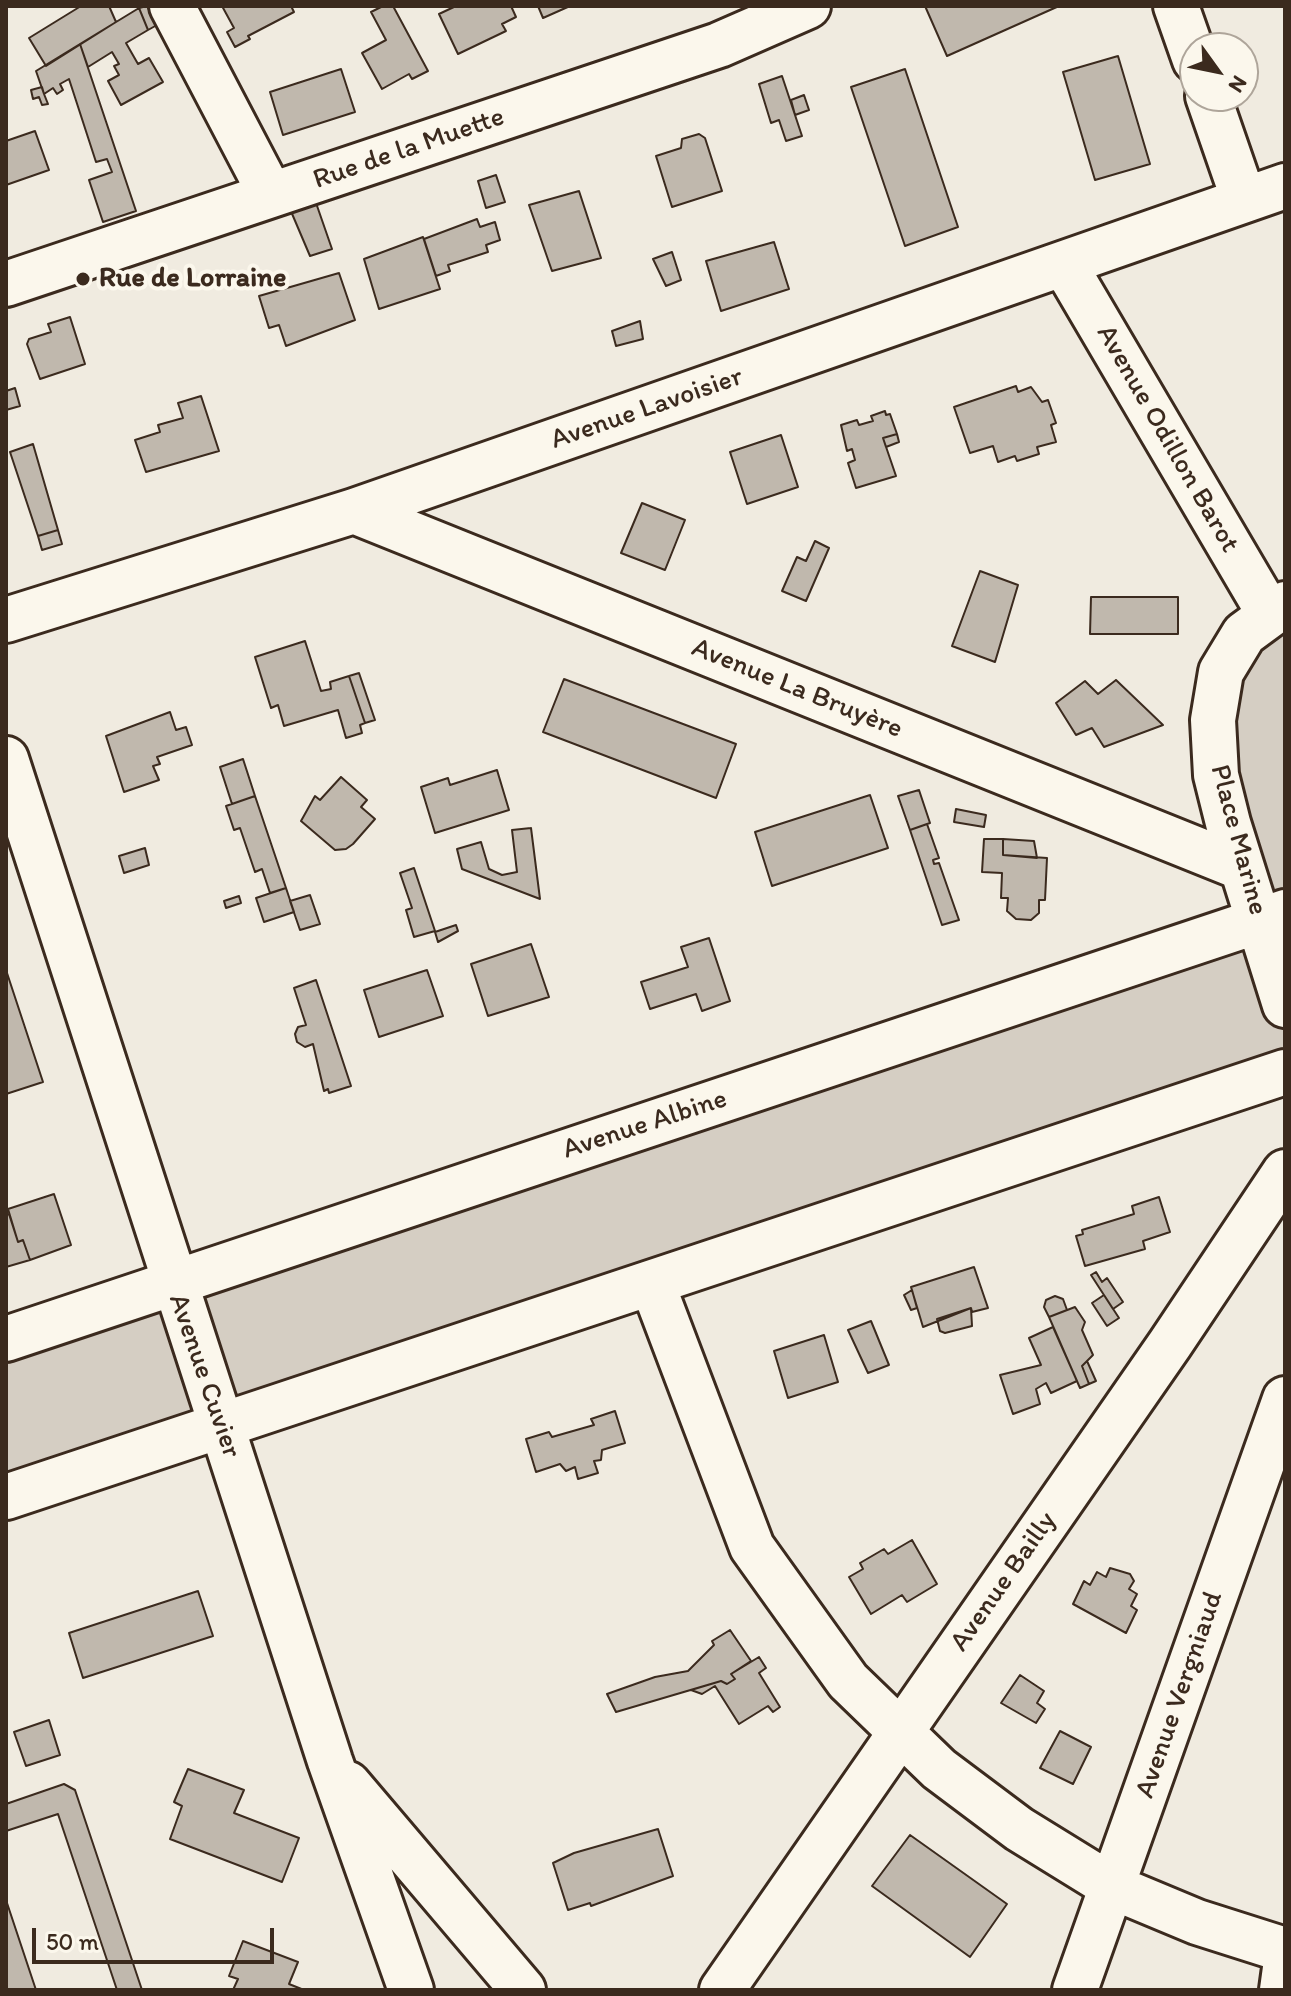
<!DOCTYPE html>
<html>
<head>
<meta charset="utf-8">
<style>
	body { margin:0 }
	#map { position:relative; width:1291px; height:1996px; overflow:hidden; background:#f0ebe0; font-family:Itim,sans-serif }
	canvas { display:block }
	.frame { position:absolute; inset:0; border:8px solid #3b2a1e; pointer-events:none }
	.north { position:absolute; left:1179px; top:32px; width:80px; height:80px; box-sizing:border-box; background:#fbf7ec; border:2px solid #aea59a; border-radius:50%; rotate:123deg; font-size:22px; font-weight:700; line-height:32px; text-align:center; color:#3b2a1e }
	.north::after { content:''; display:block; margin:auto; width:28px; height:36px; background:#3b2a1e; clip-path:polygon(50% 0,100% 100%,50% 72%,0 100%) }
	.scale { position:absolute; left:32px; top:1928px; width:242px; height:36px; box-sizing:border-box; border:4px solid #3b2a1e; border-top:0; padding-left:10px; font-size:24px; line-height:28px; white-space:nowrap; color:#3b2a1e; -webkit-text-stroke:6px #fbf7ec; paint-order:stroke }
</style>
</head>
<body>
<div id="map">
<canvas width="1291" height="1996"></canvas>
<div class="frame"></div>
<div class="north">N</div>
<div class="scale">50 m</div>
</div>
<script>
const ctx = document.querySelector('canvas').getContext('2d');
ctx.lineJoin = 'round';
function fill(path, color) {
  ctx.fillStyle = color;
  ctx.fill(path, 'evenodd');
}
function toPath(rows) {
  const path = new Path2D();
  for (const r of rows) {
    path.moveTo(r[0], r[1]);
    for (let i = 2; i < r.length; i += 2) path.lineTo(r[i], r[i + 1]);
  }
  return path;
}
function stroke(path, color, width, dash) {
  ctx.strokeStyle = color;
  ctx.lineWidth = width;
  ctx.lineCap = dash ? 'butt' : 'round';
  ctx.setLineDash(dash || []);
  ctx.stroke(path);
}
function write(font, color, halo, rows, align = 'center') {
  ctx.font = font + ' Itim,sans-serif';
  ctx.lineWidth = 8;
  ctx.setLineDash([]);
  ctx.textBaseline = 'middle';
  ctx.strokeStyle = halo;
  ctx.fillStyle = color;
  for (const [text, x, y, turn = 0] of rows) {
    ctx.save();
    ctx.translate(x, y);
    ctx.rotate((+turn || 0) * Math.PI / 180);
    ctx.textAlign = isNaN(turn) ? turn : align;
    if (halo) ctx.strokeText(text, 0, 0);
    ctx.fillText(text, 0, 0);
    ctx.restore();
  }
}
const green = toPath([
	[1285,620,1285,897,1263,904,1241,824,1233,695,1251,659],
	[1285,925,1285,1059,6,1484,6,1350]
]);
const building = toPath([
	[81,6,109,6,116,22,46,66,29,38,81,6],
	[147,6,157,25,148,30,139,8,147,6],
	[222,6,291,6,294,12,248,36,250,39,235,47,227,32,234,28,222,6],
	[383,6,393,6,428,71,412,79,409,74,382,89,362,53,386,40,371,12,383,6],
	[456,6,511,6,516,17,502,24,506,31,458,54,439,14,456,6],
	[538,6,570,6,543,18,538,6],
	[925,6,1059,6,947,56,925,6],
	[139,8,148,30,126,43,138,64,149,58,163,82,121,105,108,81,119,75,114,66,119,64,112,52,88,67,80,44,139,8],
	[80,44,136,211,103,222,89,180,112,172,107,159,96,162,69,79,60,84,63,90,57,94,53,88,44,94,36,71,80,44],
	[1118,56,1150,164,1095,180,1063,72,1118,56],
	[341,69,355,112,283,135,270,92,341,69],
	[905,69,958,227,905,246,851,87,905,69],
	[782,76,802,136,786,141,779,120,771,123,759,84,782,76],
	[42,87,44,94,48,104,42,105,39,97,33,99,31,90,42,87],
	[804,95,809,110,795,115,791,100,804,95],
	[35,131,49,170,6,185,6,141,35,131],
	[699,134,705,138,722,191,672,207,656,156,681,148,682,139,699,134],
	[496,175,505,202,486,208,478,181,496,175],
	[579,191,601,258,552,271,529,205,579,191],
	[315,200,332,249,310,256,290,209,315,200],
	[477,219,480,227,495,222,500,240,486,245,488,252,448,265,450,271,436,276,424,239,477,219],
	[423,237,440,289,379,309,364,259,423,237],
	[774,242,789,289,721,311,706,261,774,242],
	[672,252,681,280,666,286,653,259,672,252],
	[339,273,355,320,286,346,279,325,269,328,259,296,339,273],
	[70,317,85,364,40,379,27,344,29,339,51,332,48,324,70,317],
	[640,321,643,339,616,346,612,331,640,321],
	[1016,386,1018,392,1031,387,1042,402,1048,400,1056,423,1051,425,1056,442,1037,447,1039,454,1017,461,1015,456,998,462,993,446,970,453,954,407,1016,386],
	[15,388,20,406,6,410,6,391,15,388],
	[201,396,219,451,146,472,135,440,160,432,158,425,183,418,178,403,201,396],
	[885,411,886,415,890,414,897,434,883,438,896,476,856,488,848,463,855,460,852,449,847,451,841,425,857,420,859,425,873,421,871,416,885,411],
	[897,434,899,442,886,447,883,438,897,434],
	[781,435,798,487,747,504,730,452,781,435],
	[33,444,58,530,38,536,10,452,33,444],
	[642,503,685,520,665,570,621,553,642,503],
	[58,530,62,544,42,550,38,536,58,530],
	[815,541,829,548,806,601,782,591,797,557,806,561,815,541],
	[980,571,1018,585,995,662,952,646,980,571],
	[1091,597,1178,597,1178,634,1090,634,1091,597],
	[305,641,321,691,331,689,330,682,349,676,365,723,360,725,362,733,346,738,338,710,284,726,278,705,271,708,255,657,305,641],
	[359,673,375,720,365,723,349,676,359,673],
	[564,679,736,744,716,798,543,732,564,679],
	[1116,680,1163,725,1104,747,1092,728,1076,735,1056,703,1085,681,1098,694,1116,680],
	[170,712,176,730,186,727,192,745,157,757,160,764,153,766,159,780,124,792,106,736,170,712],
	[243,759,255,796,232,804,220,767,243,759],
	[497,770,509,810,435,833,421,787,448,778,450,785,497,770],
	[341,777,367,800,361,807,375,819,353,844,346,849,335,850,301,821,315,796,320,800,341,777],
	[919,790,930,823,910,830,898,796,919,790],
	[870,795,888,848,772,886,755,832,870,795],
	[255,796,286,888,270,893,262,869,255,872,240,828,234,830,226,806,255,796],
	[956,809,986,815,984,827,954,822,956,809],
	[927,824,939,858,933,860,934,864,939,863,959,920,942,925,910,830,927,824],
	[531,828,540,899,462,869,457,849,481,842,489,869,502,875,517,872,512,830,531,828],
	[984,839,1003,839,1003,855,1047,858,1045,900,1039,900,1039,913,1031,920,1016,919,1007,911,1008,898,1001,898,1002,873,982,872,984,839],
	[1003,839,1034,841,1037,858,1003,855,1003,839],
	[145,848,149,865,124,873,119,856,145,848],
	[414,868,435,931,414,937,406,910,412,908,400,873,414,868],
	[286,888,294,912,264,922,256,898,286,888],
	[310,895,320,924,300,930,290,901,310,895],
	[239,896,241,903,226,908,224,901,239,896],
	[456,925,458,931,438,942,435,932,456,925],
	[709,938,730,1001,702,1011,696,994,650,1009,641,982,688,967,681,947,709,938],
	[531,944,549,997,488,1016,471,964,531,944],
	[6,970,43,1082,6,1094,6,970],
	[427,970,443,1016,379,1037,364,990,427,970],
	[316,980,351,1086,329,1093,328,1089,324,1091,313,1044,305,1047,297,1042,295,1034,298,1027,306,1025,294,988,316,980],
	[54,1194,71,1245,30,1260,23,1240,18,1242,8,1209,54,1194],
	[1159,1197,1170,1232,1143,1241,1145,1249,1085,1266,1076,1236,1083,1234,1082,1230,1134,1214,1132,1206,1159,1197],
	[9,1214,18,1242,23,1240,30,1260,6,1267,6,1215,9,1214],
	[974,1267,988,1308,972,1312,971,1308,923,1327,911,1287,974,1267],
	[1096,1272,1102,1282,1107,1278,1123,1302,1113,1309,1091,1275,1096,1272],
	[912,1290,917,1308,911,1310,904,1295,912,1290],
	[1104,1295,1119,1318,1107,1326,1092,1303,1104,1295],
	[1055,1296,1063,1299,1067,1310,1049,1317,1044,1307,1046,1300,1055,1296],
	[1075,1307,1085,1322,1082,1330,1093,1355,1082,1366,1089,1384,1080,1388,1049,1317,1075,1307],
	[971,1308,972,1326,945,1333,940,1331,937,1319,971,1308],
	[871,1321,889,1365,868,1373,848,1330,871,1321],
	[1053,1327,1077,1381,1051,1393,1046,1383,1036,1389,1040,1404,1013,1414,1000,1375,1041,1365,1029,1338,1053,1327],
	[824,1335,838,1382,788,1398,774,1351,824,1335],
	[1087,1361,1096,1381,1089,1384,1082,1366,1087,1361],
	[615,1411,625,1443,602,1450,601,1460,594,1461,598,1473,578,1479,575,1467,566,1471,560,1464,536,1472,526,1439,549,1432,552,1437,594,1425,591,1419,615,1411],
	[912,1540,937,1584,907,1602,902,1595,871,1614,849,1577,863,1569,860,1563,884,1549,888,1554,912,1540],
	[1110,1568,1130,1574,1134,1581,1129,1589,1137,1594,1131,1606,1137,1610,1126,1633,1073,1604,1084,1581,1090,1585,1097,1572,1106,1577,1110,1568],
	[198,1591,213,1636,83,1678,69,1633,198,1591],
	[730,1630,751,1661,731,1674,735,1679,727,1684,721,1681,616,1712,607,1694,655,1677,688,1671,714,1645,712,1641,730,1630],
	[759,1657,766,1668,759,1673,780,1707,773,1712,768,1706,739,1724,715,1686,702,1694,691,1690,721,1681,727,1684,735,1679,731,1674,759,1657],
	[1020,1675,1044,1691,1037,1703,1045,1709,1036,1723,1001,1703,1020,1675],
	[49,1720,60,1755,26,1766,14,1732,49,1720],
	[1060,1731,1091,1747,1073,1784,1040,1768,1060,1731],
	[188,1769,244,1790,234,1813,299,1838,282,1882,170,1839,182,1806,174,1802,188,1769],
	[64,1784,75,1790,142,1990,117,1990,58,1814,6,1831,6,1804,64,1784],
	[658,1829,673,1876,591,1906,590,1903,568,1910,553,1863,574,1853,658,1829],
	[910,1835,1007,1904,970,1957,872,1886,910,1835],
	[6,1900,36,1990,6,1990,6,1900],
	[243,1941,298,1962,289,1984,304,1990,233,1990,238,1979,229,1976,243,1941]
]);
const minor = toPath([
	[172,6,271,195],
	[1176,6,1195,60],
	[1208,96,1244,200],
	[1064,264,1269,613],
	[6,284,719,45,808,6],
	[354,511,1240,867],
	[1285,604,1244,634,1221,672,1213,720,1216,775,1228,823,1285,1005],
	[6,620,354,511,1285,186],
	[6,759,330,1761,411,1990],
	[652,1283,752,1547,848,1681,939,1769,1019,1829,1113,1887,1197,1922,1285,1950],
	[6,1339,1285,912],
	[6,1497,1285,1072],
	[348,1784,523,1990],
	[722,1990,1170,1344,1285,1172],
	[1075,1990,1285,1399],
	[1282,1990,1285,1968]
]);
const markers = [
	[83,279,8,"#3b2a1e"]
];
const streetNames = [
	["Rue de la Muette",409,149,-19],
	["Avenue Lavoisier",647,409,-19],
	["Avenue Odillon Barot",1167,439,60],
	["Avenue La Bruyère",797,689,22],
	["Place Marine",1238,840,75],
	["Avenue Albine",645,1125,-18],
	["Avenue Cuvier",204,1376,71],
	["Avenue Bailly",1004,1582,-55],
	["Avenue Vergniaud",1180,1695,-71]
];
const poiNames = [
	["Rue de Lorraine",99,279]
];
fill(green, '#d5cec3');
fill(building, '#c0b8ad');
stroke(building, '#3b2a1e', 2);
stroke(minor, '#3b2a1e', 50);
stroke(minor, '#fbf7ec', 44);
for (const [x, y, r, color] of markers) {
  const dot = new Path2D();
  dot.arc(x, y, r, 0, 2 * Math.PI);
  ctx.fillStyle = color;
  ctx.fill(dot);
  stroke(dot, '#fbf7ec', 3);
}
write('28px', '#3b2a1e', '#fbf7ec', streetNames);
write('bold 28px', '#3b2a1e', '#fbf7ec', poiNames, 'left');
</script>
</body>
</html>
